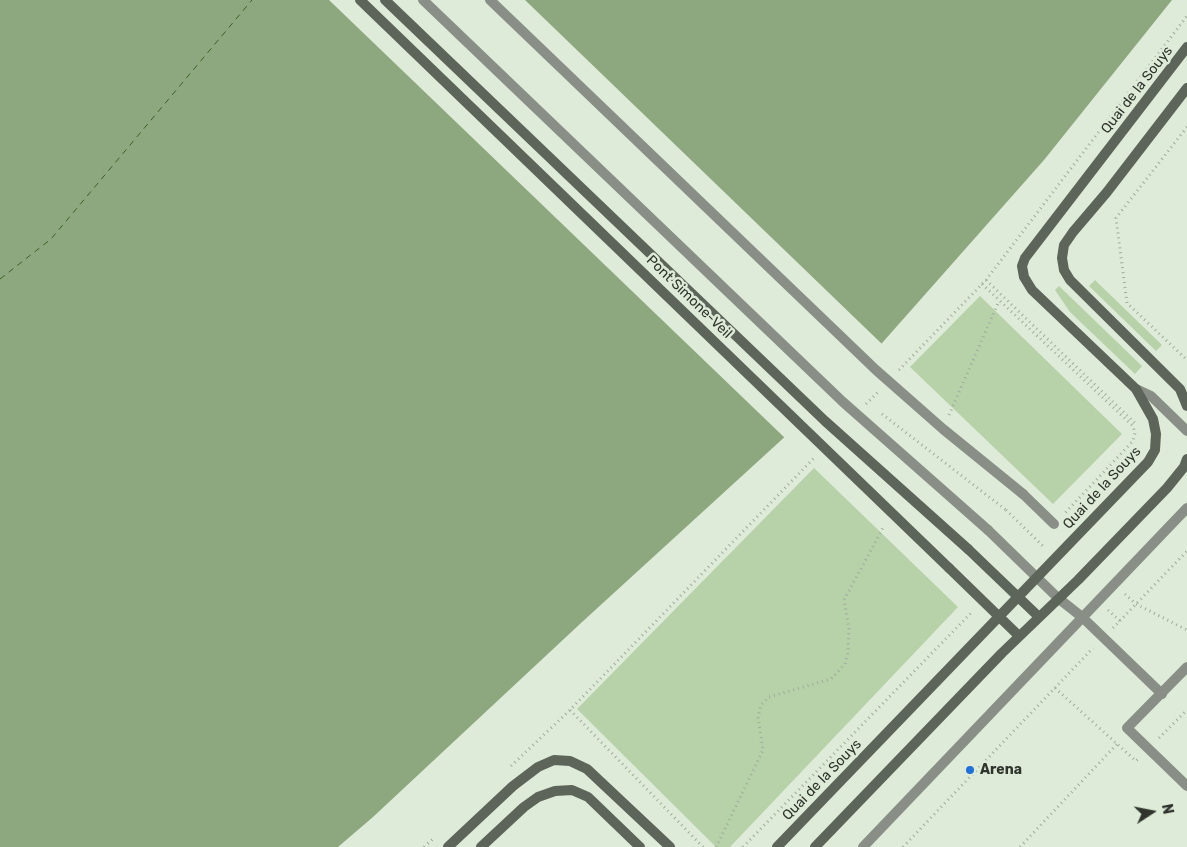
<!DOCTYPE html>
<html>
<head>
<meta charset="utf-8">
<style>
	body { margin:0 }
	#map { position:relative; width:1187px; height:847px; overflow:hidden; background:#deebd8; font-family:Rubik,sans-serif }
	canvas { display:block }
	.north { position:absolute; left:1127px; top:787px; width:50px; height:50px; -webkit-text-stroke:4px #deebd8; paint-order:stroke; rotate:79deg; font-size:14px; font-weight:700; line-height:20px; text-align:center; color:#2f342c }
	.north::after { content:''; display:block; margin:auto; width:18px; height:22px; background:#2f342c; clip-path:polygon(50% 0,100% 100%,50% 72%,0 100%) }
</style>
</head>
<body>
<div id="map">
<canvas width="1187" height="847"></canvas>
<div class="north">N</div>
</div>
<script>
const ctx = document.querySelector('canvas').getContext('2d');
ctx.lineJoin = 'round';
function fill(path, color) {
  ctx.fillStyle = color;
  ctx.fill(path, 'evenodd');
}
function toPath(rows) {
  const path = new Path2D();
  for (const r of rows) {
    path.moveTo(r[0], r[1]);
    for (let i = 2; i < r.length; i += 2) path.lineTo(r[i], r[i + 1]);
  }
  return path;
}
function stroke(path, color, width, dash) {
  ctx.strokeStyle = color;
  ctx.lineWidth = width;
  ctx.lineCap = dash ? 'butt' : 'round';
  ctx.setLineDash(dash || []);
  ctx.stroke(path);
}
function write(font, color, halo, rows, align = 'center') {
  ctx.font = font + ' Rubik,sans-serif';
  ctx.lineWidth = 5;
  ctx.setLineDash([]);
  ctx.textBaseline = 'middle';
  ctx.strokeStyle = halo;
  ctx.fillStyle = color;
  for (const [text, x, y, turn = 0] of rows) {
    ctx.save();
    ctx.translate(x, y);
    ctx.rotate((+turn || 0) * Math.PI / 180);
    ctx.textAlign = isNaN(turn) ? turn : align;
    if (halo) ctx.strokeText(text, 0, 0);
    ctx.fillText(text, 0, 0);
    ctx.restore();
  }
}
const green = toPath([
	[1095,280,1162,345,1156,351,1089,286],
	[1059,286,1142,366,1135,374,1070,312,1055,290],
	[980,296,1122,434,1053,504,910,367],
	[814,468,958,607,730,847,716,847,577,709]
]);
const water = toPath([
	[0,0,1172,0,1044,160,875,351,835,391,581,623,373,817,338,847,0,847]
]);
const pier = toPath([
	[329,0,525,0,883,345,837,393,786,439]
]);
const ferry = toPath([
	[0,279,51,239,252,0]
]);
const path = toPath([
	[1187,127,1116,218,1127,303,1187,360],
	[986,280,1137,425],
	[982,284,1133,426,1135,433,1133,441,1065,513],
	[899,370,986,280,1187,16],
	[866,404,879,391],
	[949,415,999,301],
	[1120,466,1137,448],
	[1006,510,1045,548],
	[1125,594,1136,604,1187,630],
	[1108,610,1120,621],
	[1113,628,1187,551],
	[1055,688,1136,761,1139,758],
	[570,710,703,847],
	[1159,738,1187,710],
	[511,766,570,710,815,457],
	[424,847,435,837],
	[716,847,763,750,758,717,761,705,769,697,831,679,845,664,848,652,849,629,844,600,884,526],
	[743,847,972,612],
	[903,847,1093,648],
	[1020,847,1117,744]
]);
const service = toPath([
	[1136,389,1151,396,1187,431],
	[988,530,1058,598,1082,617,1162,694],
	[863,847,1187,508]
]);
const pedestrian = toPath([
	[1023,494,1054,524]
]);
const minor = toPath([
	[1187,667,1127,728,1187,786]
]);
const secondary = toPath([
	[1187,88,1107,192,1073,232,1064,245,1062,258,1064,270,1070,280,1180,389,1187,406],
	[968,549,1039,617],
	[949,568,1019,636],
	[448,847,513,786,538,767,554,760,570,761,587,769,670,847],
	[481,847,524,807,538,797,555,791,572,790,588,797,640,847],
	[777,847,1148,462,1155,450,1156,434,1153,419,1136,389,1032,290,1024,277,1022,266,1025,258,1187,47],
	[815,847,1002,653,1078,580,1167,488,1184,467,1187,459]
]);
const pathBridge = toPath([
	[882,414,1006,510]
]);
const serviceBridge = toPath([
	[423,0,843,402,988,530]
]);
const pedestrianBridge = toPath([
	[490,0,876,370,943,429,1023,494]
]);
const secondaryBridge = toPath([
	[360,0,949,568],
	[385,0,825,421,968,549]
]);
const markers = [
	[970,770,5,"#1f70da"]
];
const streetNames = [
	["Quai de la Souys",1137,90,-52],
	["Pont Simone-Veil",689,297,44],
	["Quai de la Souys",1102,488,-47],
	["Quai de la Souys",822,780,-46]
];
const poiNames = [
	["Arena",980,770]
];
fill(green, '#b7d2a9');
fill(water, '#8da87f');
fill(pier, '#deebd8');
stroke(ferry, '#3c6025', 1, [6, 5]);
stroke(path, '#a1ab9c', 3, [1, 4]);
stroke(service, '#898e86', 10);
stroke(pedestrian, '#898e86', 10);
stroke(minor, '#898e86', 10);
stroke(secondary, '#5d6459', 10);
stroke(pathBridge, '#a1ab9c', 3, [1, 4]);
stroke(serviceBridge, '#898e86', 10);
stroke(pedestrianBridge, '#898e86', 10);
stroke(secondaryBridge, '#5d6459', 10);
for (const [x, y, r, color] of markers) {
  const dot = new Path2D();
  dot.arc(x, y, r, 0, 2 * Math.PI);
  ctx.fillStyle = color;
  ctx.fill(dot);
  stroke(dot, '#deebd8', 2);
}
write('14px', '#2f342c', '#deebd8', streetNames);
write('bold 14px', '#2f342c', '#deebd8', poiNames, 'left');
</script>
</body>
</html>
